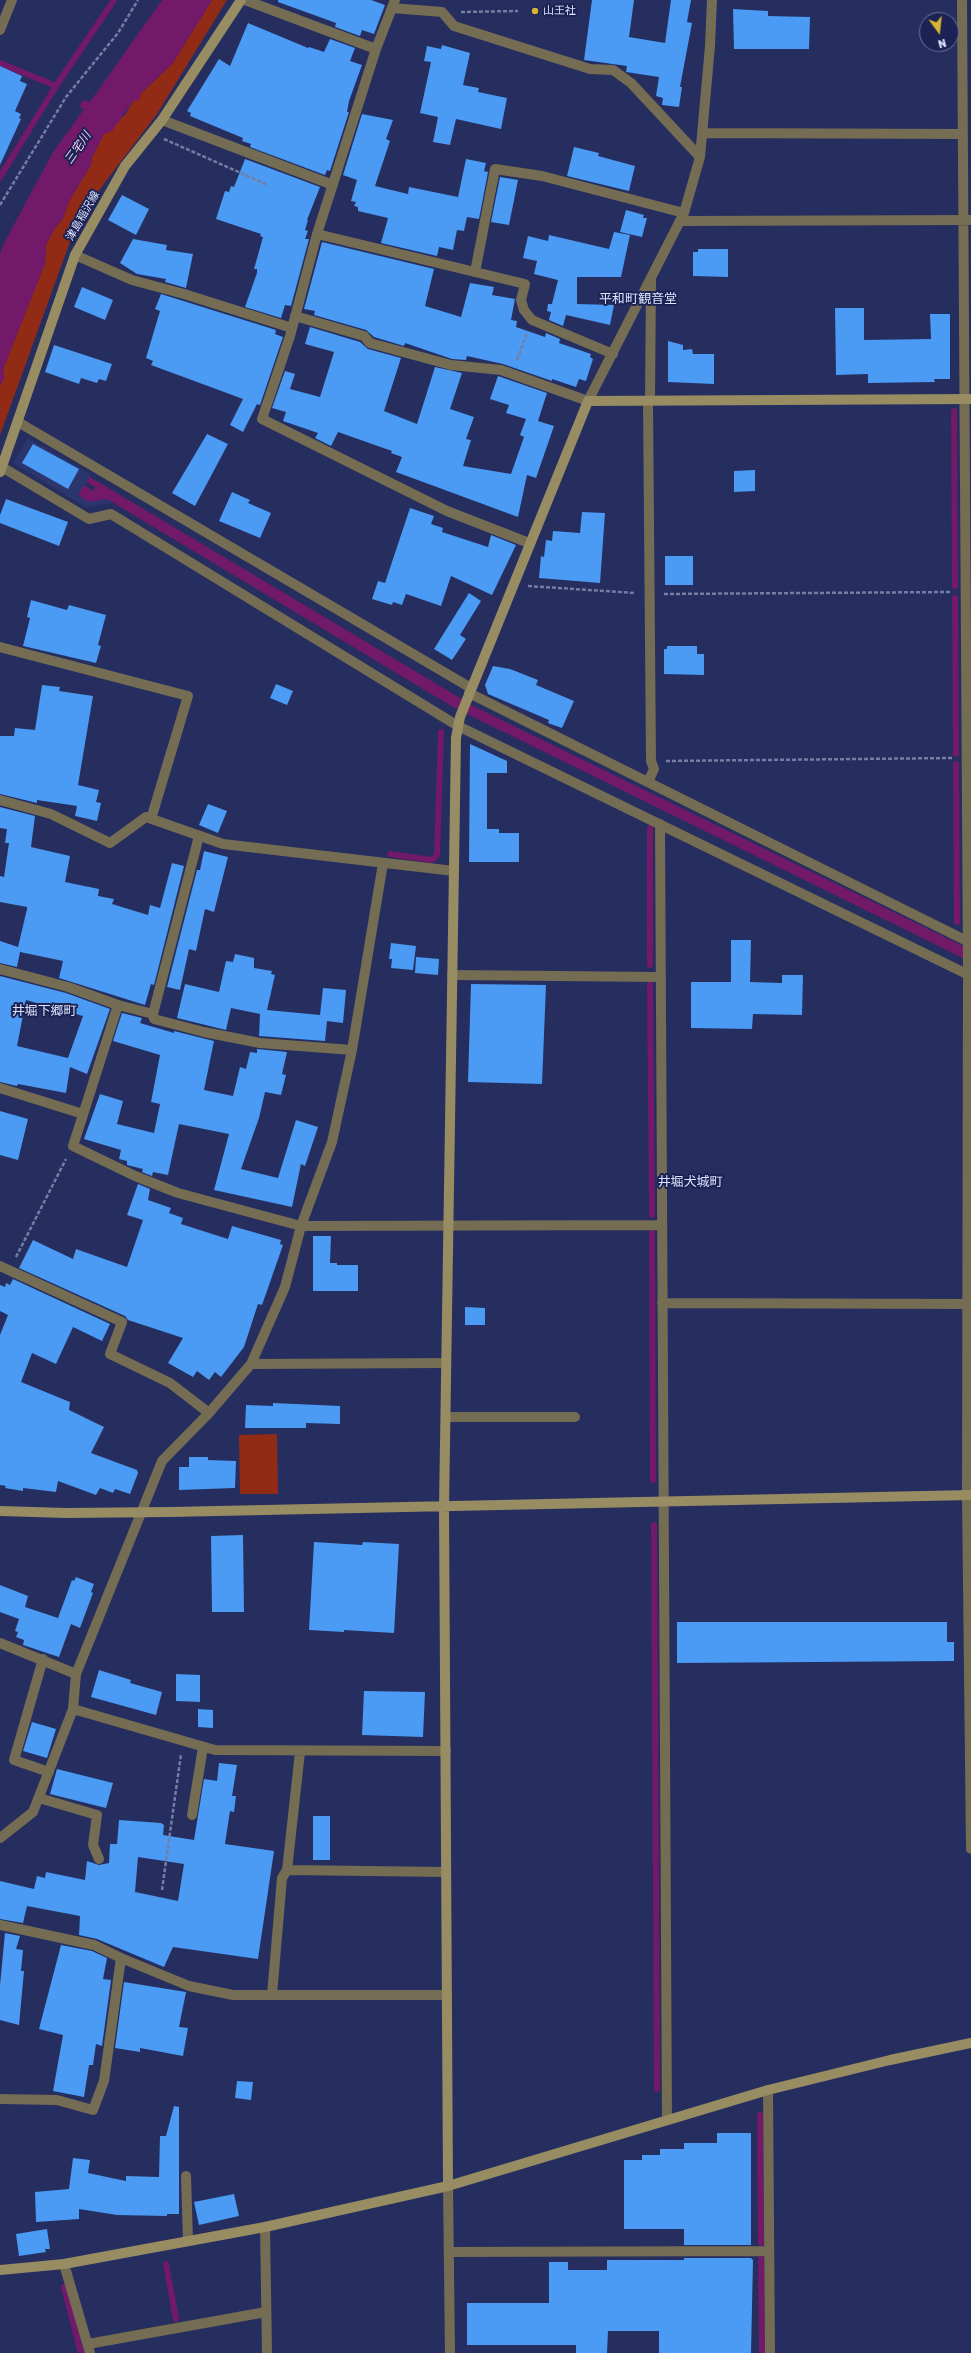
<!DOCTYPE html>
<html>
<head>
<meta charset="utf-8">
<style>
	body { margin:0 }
	#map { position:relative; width:971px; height:2353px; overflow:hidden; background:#252e5f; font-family:Rubik,sans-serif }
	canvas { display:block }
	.north { position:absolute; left:919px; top:12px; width:40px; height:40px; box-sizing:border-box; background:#1c2354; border:1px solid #697097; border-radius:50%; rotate:165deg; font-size:11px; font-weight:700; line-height:16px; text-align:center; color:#dce3fc }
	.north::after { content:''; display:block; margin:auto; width:14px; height:18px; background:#d7b434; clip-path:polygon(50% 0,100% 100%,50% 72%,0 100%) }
</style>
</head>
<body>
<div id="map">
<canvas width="971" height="2353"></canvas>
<div class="north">N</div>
</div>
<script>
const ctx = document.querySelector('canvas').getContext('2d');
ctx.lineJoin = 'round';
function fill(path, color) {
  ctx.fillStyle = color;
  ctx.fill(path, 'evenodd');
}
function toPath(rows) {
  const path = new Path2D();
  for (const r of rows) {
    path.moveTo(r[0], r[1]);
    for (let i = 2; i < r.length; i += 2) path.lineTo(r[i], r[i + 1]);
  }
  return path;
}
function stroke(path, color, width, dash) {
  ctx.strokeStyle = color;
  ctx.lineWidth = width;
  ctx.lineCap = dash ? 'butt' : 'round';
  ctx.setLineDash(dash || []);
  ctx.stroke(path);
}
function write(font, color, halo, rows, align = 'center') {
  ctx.font = font + ' Rubik,"Noto Sans JP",sans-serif';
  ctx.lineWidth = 4;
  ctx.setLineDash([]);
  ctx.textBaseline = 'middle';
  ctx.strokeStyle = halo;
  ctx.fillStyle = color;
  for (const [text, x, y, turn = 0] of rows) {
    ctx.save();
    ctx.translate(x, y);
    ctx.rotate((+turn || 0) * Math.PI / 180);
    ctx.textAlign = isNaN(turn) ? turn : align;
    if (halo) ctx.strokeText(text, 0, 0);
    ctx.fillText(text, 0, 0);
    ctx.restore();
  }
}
const built = toPath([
	[28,438,91,475,78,495,89,502,107,499,113,503,86,507,13,463]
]);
const green = toPath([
	[212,0,227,0,157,114,100,189,71,239,0,435,0,386,4,378,3,369,45,263,46,245,53,231,63,218,69,201,91,165,92,157,104,134,125,115,133,101,172,64],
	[277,1434,278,1494,240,1494,239,1435]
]);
const water = toPath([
	[162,0,212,0,172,64,141,93,139,100,133,101,112,131,104,134,92,157,91,165,69,201,63,218,53,231,46,245,45,263,3,369,4,378,0,386,0,254,3,245,52,154,84,109,79,106,83,100,90,102],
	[90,477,475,707,971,950,971,962,453,707,107,499,89,502,78,495,84,485,93,491,95,487,86,482]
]);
const stream = toPath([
	[0,63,56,86,114,0],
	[0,177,56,86],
	[954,411,955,586],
	[955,598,956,754],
	[956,764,957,922],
	[650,828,650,965],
	[390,854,432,860,437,855,441,732],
	[650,984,652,1215],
	[652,1233,653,1480],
	[654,1525,657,2089],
	[760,2115,761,2243],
	[761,2259,762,2353],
	[166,2264,176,2319],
	[64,2287,81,2353]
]);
const building = toPath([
	[278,0,371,0,385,5,374,34,362,30,360,36,335,27,336,23,278,2],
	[592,0,634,0,629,37,665,43,671,0,691,0,687,22,692,23,680,87,682,87,679,107,662,105,663,98,656,96,659,77,626,72,627,66,584,60],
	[733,9,768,11,768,16,810,17,809,49,734,49],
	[248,23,308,48,309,47,324,52,330,39,355,48,350,61,362,65,349,101,347,112,349,112,330,171,327,170,325,175,250,147,251,144,242,141,243,138,190,116,191,113,187,111,219,59,230,66],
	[442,45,470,53,463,85,479,88,478,92,507,98,501,129,456,119,450,145,433,142,438,117,420,113,431,62,424,61,427,46,441,49],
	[0,66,22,76,20,81,27,84,15,111,21,114,19,118,21,119,0,165],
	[362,114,393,120,386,139,390,141,375,186,408,194,409,187,458,197,466,159,486,163,484,171,488,172,479,219,467,217,464,231,457,230,453,250,439,247,437,256,381,243,388,218,358,211,358,207,354,206,356,202,351,201,357,180,343,175],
	[574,147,599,153,598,156,635,166,629,191,567,176],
	[245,159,320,187,307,220,308,220,305,230,308,231,305,239,309,239,291,306,285,305,281,318,245,307,257,273,257,269,254,269,263,237,260,236,261,234,216,219,225,191,229,192,231,186,234,187],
	[500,177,518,180,509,225,491,222],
	[122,195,149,209,136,235,108,220],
	[626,210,644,215,643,218,647,218,642,237,620,232],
	[614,232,630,235,621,277,577,277,577,304,614,305,610,325,566,315,563,326,549,320,551,312,547,311,548,304,552,304,558,280,534,274,537,261,523,258,528,236,548,241,549,235,609,249],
	[133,239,167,245,166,250,193,254,186,288,165,282,166,279,137,274,120,263],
	[322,242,434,269,425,306,461,317,470,283,494,287,492,295,515,299,511,320,517,321,516,327,545,337,546,333,560,339,559,343,591,354,590,357,593,359,586,381,579,379,576,387,552,379,552,381,503,364,467,356,466,360,452,359,405,343,404,346,374,337,366,330,314,315,315,311,304,309],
	[698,249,728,249,728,277,693,276,693,252,698,252],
	[82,287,113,300,105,320,74,307],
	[161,294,276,330,275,334,283,337,260,405,257,404,243,432,230,425,243,399,151,365,153,361,146,358,160,311,155,309],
	[835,308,864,308,864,340,931,339,930,314,950,314,950,379,934,379,935,382,868,383,868,374,836,375],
	[310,327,360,342,368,349,401,358,384,411,417,424,435,367,462,373,450,409,474,417,466,439,471,440,463,466,511,474,524,437,520,435,526,419,506,413,509,405,490,399,498,376,547,393,538,421,554,426,536,478,527,475,518,517,396,472,402,457,391,453,392,451,338,432,331,446,315,438,318,433,283,421,286,412,272,408,285,371,295,374,290,389,320,397,334,352,305,344],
	[668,341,683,345,683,350,692,349,693,354,714,354,714,384,668,382],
	[54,345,112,364,106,381,99,379,97,383,81,378,79,384,45,372],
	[207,434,228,444,195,506,172,493],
	[33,444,79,469,68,489,22,463],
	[755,470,755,491,734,492,734,471],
	[232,492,250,500,248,503,271,513,260,538,219,521],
	[6,499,68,522,59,546,0,523,0,515],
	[410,508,434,516,431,524,443,528,442,532,488,547,491,535,516,545,492,595,451,576,441,606,406,594,402,605,393,602,392,605,372,599,378,581,385,583],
	[582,512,605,513,600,583,539,578,541,556,544,557,546,540,552,541,553,531,580,533],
	[665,556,693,556,693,585,665,585],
	[469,593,481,601,460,635,466,639,452,660,434,649],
	[31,600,67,610,69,605,106,615,98,645,101,646,96,663,23,646,30,618,27,617],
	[667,646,697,646,697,654,704,654,704,675,664,674,664,649,667,649],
	[493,666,510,669,538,680,536,685,574,701,562,728,548,723,549,720,488,694,485,685],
	[276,684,293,691,287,705,270,698],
	[42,685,60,687,59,691,93,696,78,785,99,790,96,802,101,803,97,821,75,816,77,806,37,800,37,803,0,794,0,736,14,736,15,728,35,730],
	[470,744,507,761,507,773,487,773,487,829,499,829,499,833,519,833,519,862,469,862],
	[208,804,227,811,218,833,199,825],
	[0,807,35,816,31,847,70,856,65,882,99,889,98,896,114,899,112,904,148,915,150,905,160,908,172,863,184,866,154,985,151,984,145,1005,59,978,63,961,20,952,17,967,0,963,0,941,18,947,27,909,27,907,0,902,0,876,4,877,9,843,5,843,7,829,0,828],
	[204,851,228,857,214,912,205,909,196,951,189,949,180,990,167,987,197,870,200,870],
	[731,940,751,940,750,982,782,983,782,975,803,975,802,1015,753,1014,752,1029,691,1028,691,982,731,982],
	[391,943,416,946,413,970,391,968,392,959,389,959],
	[235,954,254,958,254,968,272,971,271,974,275,975,267,1010,320,1015,323,988,346,990,343,1023,327,1021,325,1041,259,1036,260,1014,231,1008,226,1030,177,1018,185,984,219,992,226,961,233,962],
	[416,957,439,959,438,975,415,973],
	[0,976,66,993,110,1009,87,1074,70,1067,66,1093,18,1084,17,1086,0,1082],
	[26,1000,83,1016,68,1058,17,1046],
	[471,984,546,985,542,1084,468,1082],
	[122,1013,142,1018,140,1023,174,1033,174,1031,214,1041,204,1090,233,1096,240,1067,246,1069,250,1052,257,1053,257,1049,287,1052,282,1074,286,1075,281,1095,265,1092,259,1118,241,1169,278,1178,296,1120,318,1127,305,1166,301,1164,292,1207,214,1190,229,1134,179,1124,168,1175,153,1172,152,1176,142,1172,143,1169,127,1165,127,1161,119,1159,121,1150,84,1139,100,1094,123,1101,117,1124,154,1133,160,1104,151,1102,160,1055,113,1041],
	[0,1111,28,1119,18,1160,0,1155],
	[138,1184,150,1189,148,1200,171,1208,169,1213,183,1218,181,1224,228,1239,232,1226,281,1240,280,1244,283,1245,268,1288,262,1305,258,1304,244,1347,221,1377,215,1372,209,1380,197,1371,193,1377,168,1363,183,1338,128,1320,125,1316,19,1268,33,1240,73,1259,76,1249,127,1267,143,1220,127,1215],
	[313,1236,331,1236,330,1263,337,1263,337,1265,358,1265,358,1291,313,1291],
	[13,1279,110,1324,102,1341,73,1327,56,1364,32,1353,21,1382,70,1402,69,1410,104,1427,91,1453,137,1470,138,1473,130,1494,115,1489,113,1493,100,1488,96,1495,58,1481,56,1492,23,1488,23,1491,5,1488,6,1486,0,1485,0,1335,8,1315,0,1311,0,1285,5,1287,6,1283,10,1285],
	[465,1307,485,1308,485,1325,465,1325],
	[273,1403,340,1406,340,1424,306,1423,306,1428,245,1428,246,1405,273,1406],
	[189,1457,208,1457,208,1460,236,1461,235,1488,179,1490,179,1467,189,1467],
	[243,1535,244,1612,212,1612,211,1536],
	[314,1542,362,1545,363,1542,399,1544,394,1633,344,1630,344,1632,309,1630],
	[76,1577,94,1584,91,1592,93,1593,80,1628,71,1624,59,1657,23,1645,24,1640,16,1637,18,1632,15,1631,19,1619,0,1612,0,1585,28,1596,25,1607,58,1618,72,1580,74,1581],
	[677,1622,947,1622,947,1642,954,1642,954,1661,677,1663],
	[99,1670,131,1680,130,1683,162,1692,156,1715,91,1697],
	[176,1674,200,1675,200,1702,176,1701],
	[364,1691,425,1692,423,1737,362,1735],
	[198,1709,213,1710,213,1728,198,1727],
	[32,1722,56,1729,47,1758,23,1751],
	[219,1763,237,1765,232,1796,236,1796,234,1812,230,1811,225,1844,274,1851,258,1959,173,1947,164,1967,97,1939,79,1935,80,1916,27,1906,23,1923,0,1919,0,1881,34,1889,37,1876,45,1878,46,1872,85,1880,87,1861,99,1865,109,1863,110,1844,117,1844,119,1820,161,1823,164,1825,163,1835,194,1840,204,1779,217,1781],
	[138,1857,184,1864,178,1901,135,1892],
	[57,1769,113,1783,106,1808,50,1794],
	[313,1816,330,1816,330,1860,313,1860],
	[5,1933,20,1936,16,1949,23,1950,21,1971,24,1971,19,2025,0,2020,0,1985],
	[61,1945,92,1951,107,1958,103,1979,111,1980,102,2046,96,2044,93,2065,89,2065,84,2097,53,2091,63,2035,39,2029],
	[124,1982,186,1992,179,2027,188,2028,183,2056,140,2048,140,2052,115,2048],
	[237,2081,253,2082,251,2100,235,2098],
	[174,2106,179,2107,179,2214,167,2214,167,2216,117,2215,79,2209,79,2219,36,2222,35,2192,69,2189,73,2158,90,2160,88,2173,126,2181,126,2176,159,2177,160,2136,166,2136],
	[717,2133,751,2133,751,2245,684,2245,684,2229,624,2229,624,2160,642,2160,642,2155,660,2155,660,2149,684,2149,684,2143,717,2143],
	[234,2194,239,2216,199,2225,194,2202],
	[47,2229,50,2249,45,2249,46,2252,19,2256,16,2234],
	[684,2258,751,2258,753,2260,751,2353,659,2353,659,2331,608,2331,607,2353,576,2353,576,2345,467,2345,467,2303,549,2303,549,2262,568,2262,568,2270,607,2270,607,2260,684,2260]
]);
const path = toPath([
	[461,12,518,11],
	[164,139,268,185],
	[0,205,66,97,118,33,138,0],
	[517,360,527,333],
	[528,586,635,593],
	[664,594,951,592],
	[666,761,953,758],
	[16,1257,66,1159],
	[162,1890,181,1754]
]);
const lane = toPath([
	[43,1659,14,1760,49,1772],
	[39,1798,97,1815,93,1845,99,1859],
	[192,1815,203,1747],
	[186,2176,188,2241]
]);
const street = toPath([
	[245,0,376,49],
	[395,0,376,49,317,234,290,336,262,419,447,511,529,543],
	[962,0,968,966,967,1495,971,1849],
	[392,8,442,12,454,26,590,69,613,70,631,83,700,157],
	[0,30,12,0],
	[162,120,333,185],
	[703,133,962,134],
	[681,221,971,220],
	[317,234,525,284,521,300,524,310,532,320,613,354],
	[75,255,132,280,184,294,292,328],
	[475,272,495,169,542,176,684,213],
	[295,316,364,336,370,343,451,365,501,370,588,401,684,213,700,157,710,46,712,0],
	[650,400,651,281],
	[648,401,651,761,654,769,648,782],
	[18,422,471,688],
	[2,467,89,519,111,514,458,726,971,976],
	[0,647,188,696,151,819],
	[469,693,971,943],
	[0,800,51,814,110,843,146,817,223,844,454,871],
	[660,824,667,2119],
	[0,969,68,987,118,1005,153,1014,154,1019,204,1032,260,1043,352,1050],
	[452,975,661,977],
	[118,1005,73,1146,135,1176,178,1193,301,1226,662,1225],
	[153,1014,199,836],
	[0,1088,83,1114],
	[0,1266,122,1322,110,1354,170,1383,209,1413],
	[662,1303,968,1304],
	[251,1364,446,1363],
	[446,1417,575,1417],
	[0,1643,76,1674],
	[73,1709,215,1750,446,1751],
	[300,1752,287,1870,446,1872],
	[0,1838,33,1812,73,1709,76,1674,162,1461,209,1413,251,1364,285,1287,301,1226,332,1142,352,1050,383,863],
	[0,1925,94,1945,121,1958,189,1986,233,1995,447,1995],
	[272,1995,282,1878,287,1870],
	[768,2090,770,2353],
	[0,2099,57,2100,93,2110,104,2081,121,1958],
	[448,2186,450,2353],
	[265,2227,267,2353],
	[449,2252,769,2251],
	[64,2264,90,2353],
	[88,2344,266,2312]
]);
const secondary = toPath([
	[0,472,75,255,125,166,162,120,241,0],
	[0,1511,66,1513,170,1512,971,1495],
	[448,2186,444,1507,456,738,460,717,588,401,971,399],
	[0,2270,64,2264,265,2227,448,2186,768,2090,890,2060,971,2043]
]);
const markers = [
	[535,11,4,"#d7b434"]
];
const poiNames = [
	["山王社",543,11]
];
const streetNames = [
	["津島稲沢線",83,216,-60]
];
const waterNames = [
	["三宅川",78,148,-55]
];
const quarterNames = [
	["平和町観音堂",638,299],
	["井堀下郷町",44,1011],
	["井堀犬城町",690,1182]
];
fill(built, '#2c366e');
fill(green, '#922b16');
fill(water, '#731969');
stroke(stream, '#731969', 6);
fill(building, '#4b9af3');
stroke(path, '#757da3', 2.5, [4, 2]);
stroke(lane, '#746c53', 10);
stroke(street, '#746c53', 10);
stroke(secondary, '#988c62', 10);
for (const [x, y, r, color] of markers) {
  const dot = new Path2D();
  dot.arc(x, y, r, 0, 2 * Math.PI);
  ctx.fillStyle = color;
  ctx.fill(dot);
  stroke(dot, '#1c2354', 1.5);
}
write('11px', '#dce3fc', '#1c2354', poiNames, 'left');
write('11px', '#dce3fc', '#1c2354', streetNames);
write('italic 12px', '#facaf0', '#1c2354', waterNames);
write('13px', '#dce3fc', '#1c2354', quarterNames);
</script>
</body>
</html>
